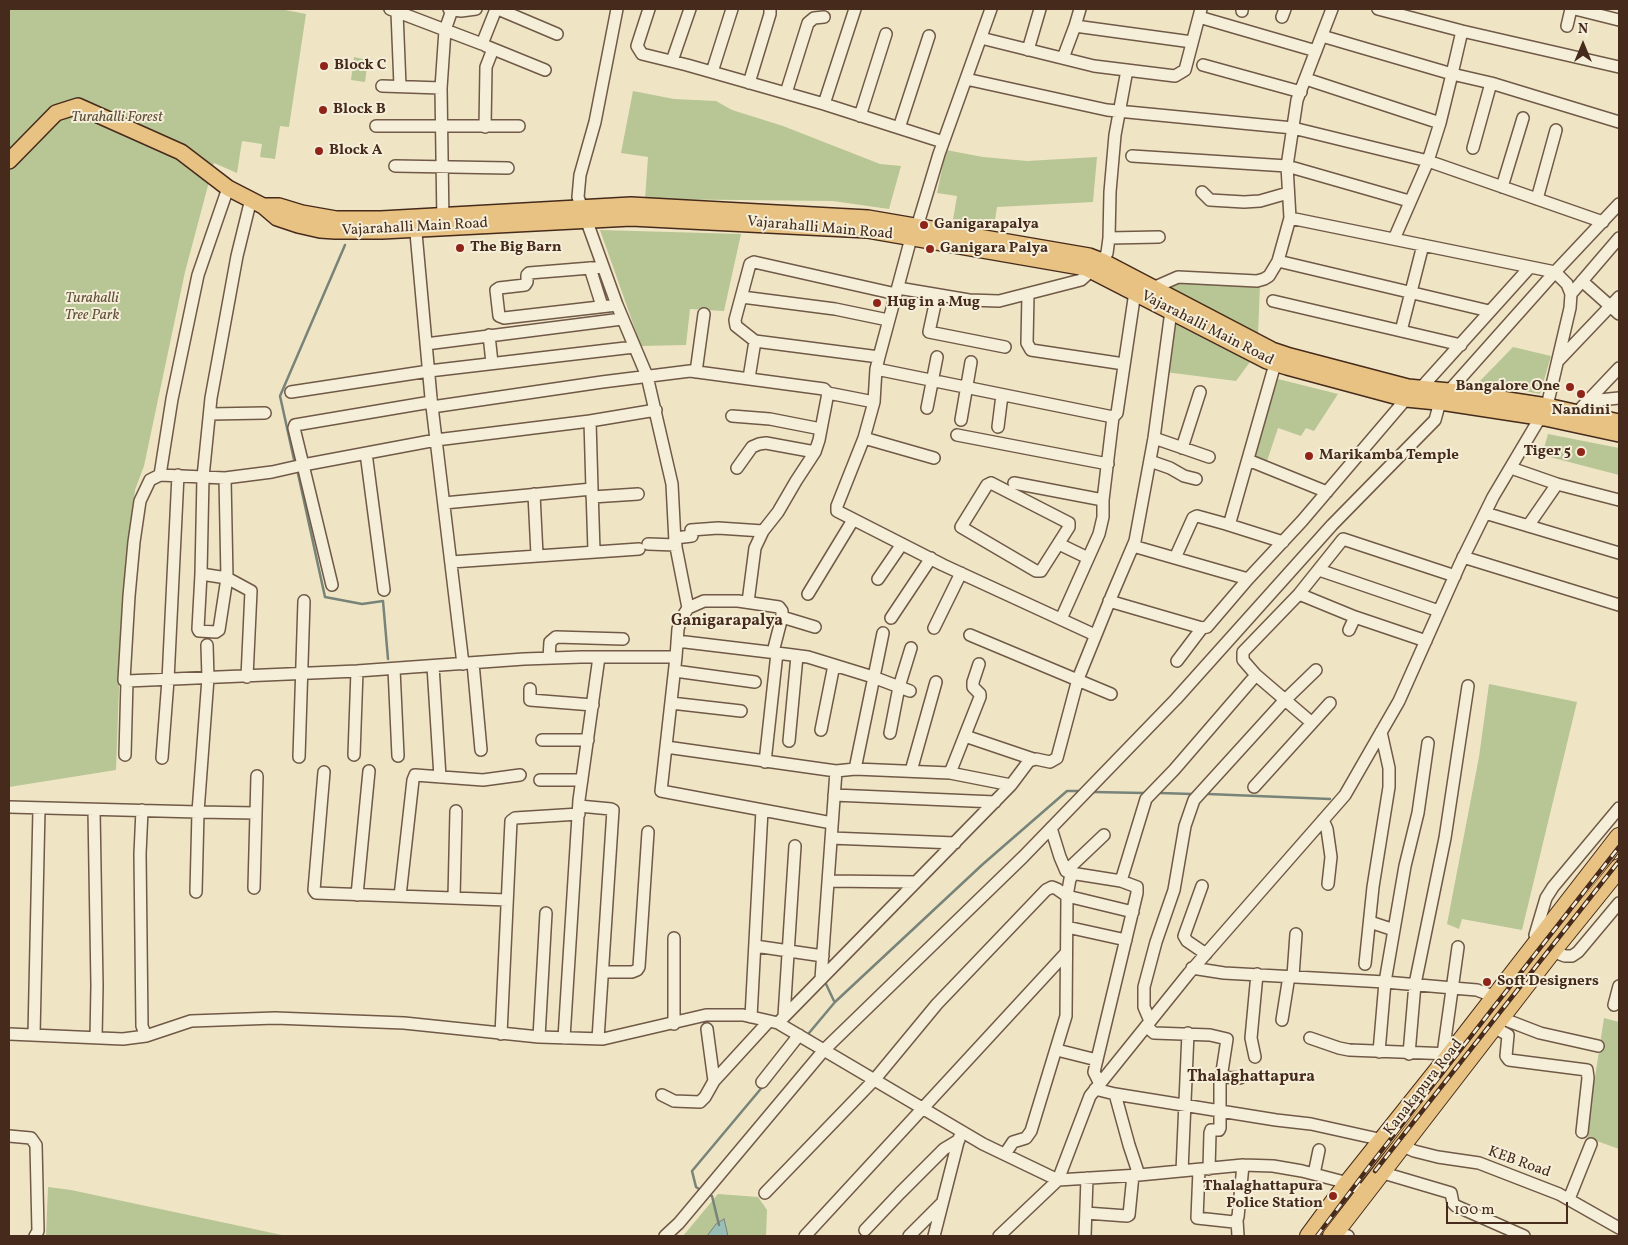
<!DOCTYPE html>
<html>
<head>
<meta charset="utf-8">
<style>
	body { margin:0 }
	#map { position:relative; width:1628px; height:1245px; overflow:hidden; background:#efe5c5; font-family:Vollkorn,serif }
	canvas { display:block }
	.frame { position:absolute; inset:0; border:10px solid #462a1b; pointer-events:none }
	.north { position:absolute; left:1558px; top:20px; width:50px; height:50px; -webkit-text-stroke:4px #f5eed9; paint-order:stroke; rotate:0deg; font-size:14px; font-weight:700; line-height:20px; text-align:center; color:#462a1b }
	.north::after { content:''; display:block; margin:auto; width:18px; height:22px; background:#462a1b; clip-path:polygon(50% 0,100% 100%,50% 72%,0 100%) }
	.scale { position:absolute; left:1446px; top:1202px; width:122px; height:22px; box-sizing:border-box; border:2px solid #462a1b; border-top:0; padding-left:6px; font-size:15px; line-height:18px; white-space:nowrap; color:#462a1b; -webkit-text-stroke:4px #f5eed9; paint-order:stroke }
</style>
</head>
<body>
<div id="map">
<canvas width="1628" height="1245"></canvas>
<div class="frame"></div>
<div class="north">N</div>
<div class="scale">100 m</div>
</div>
<script>
const ctx = document.querySelector('canvas').getContext('2d');
ctx.lineJoin = 'round';
function fill(path, color) {
  ctx.fillStyle = color;
  ctx.fill(path, 'evenodd');
}
function toPath(rows) {
  const path = new Path2D();
  for (const r of rows) {
    path.moveTo(r[0], r[1]);
    for (let i = 2; i < r.length; i += 2) path.lineTo(r[i], r[i + 1]);
  }
  return path;
}
function stroke(path, color, width, dash) {
  ctx.strokeStyle = color;
  ctx.lineWidth = width;
  ctx.lineCap = dash ? 'butt' : 'round';
  ctx.setLineDash(dash || []);
  ctx.stroke(path);
}
function write(font, color, halo, rows, align = 'center') {
  ctx.font = font + ' Vollkorn,serif';
  ctx.lineWidth = 4;
  ctx.setLineDash([]);
  ctx.textBaseline = 'middle';
  ctx.strokeStyle = halo;
  ctx.fillStyle = color;
  for (const [text, x, y, turn = 0] of rows) {
    ctx.save();
    ctx.translate(x, y);
    ctx.rotate((+turn || 0) * Math.PI / 180);
    ctx.textAlign = isNaN(turn) ? turn : align;
    if (halo) ctx.strokeText(text, 0, 0);
    ctx.fillText(text, 0, 0);
    ctx.restore();
  }
}
const green = toPath([
	[9,9,280,9,306,14,289,127,280,126,275,159,260,157,262,144,242,141,237,173,214,163,185,272,144,466,135,490,122,607,116,770,9,787],
	[354,57,368,60,365,82,351,80],
	[633,91,674,99,716,101,732,110,783,126,880,164,901,166,889,209,833,201,645,199,648,157,621,153],
	[946,150,983,157,1027,161,1097,157,1093,202,997,207,994,227,953,220,957,196,937,193],
	[600,230,741,234,724,311,690,309,686,345,641,346],
	[1182,280,1260,284,1258,335,1168,288],
	[1173,323,1250,362,1236,381,1165,372],
	[1513,347,1551,356,1540,394,1479,382],
	[1278,379,1338,394,1314,431,1306,428,1301,436,1278,428,1266,464,1252,458],
	[1548,434,1619,448,1619,475,1542,455],
	[1489,684,1577,702,1522,930,1462,919,1459,929,1447,924,1479,757],
	[1604,1018,1619,1022,1619,1149,1586,1137],
	[48,1187,71,1190,282,1235,282,1236,46,1236],
	[718,1194,758,1197,767,1210,766,1236,683,1236]
]);
const water = toPath([
	[724,1219,728,1236,707,1236,716,1224,724,1219]
]);
const stream = toPath([
	[295,464,280,396,345,245],
	[297,469,325,597,362,604,383,601,388,659],
	[1093,792,1144,793],
	[1160,793,1192,794],
	[1208,794,1330,799],
	[826,984,834,1001],
	[809,1033,835,1002,983,864,1067,791,1080,791],
	[702,1191,696,1187,692,1171,764,1085],
	[707,1194,712,1196,719,1225]
]);
const minor = toPath([
	[390,9,482,44,496,9],
	[449,9,461,11,476,9],
	[498,9,557,34],
	[617,9,595,122,580,175,578,197,617,305,647,376,672,484,675,542,688,608,681,619,678,629,676,657,661,791,832,823],
	[649,9,637,46,642,54,687,65,824,104,943,142],
	[991,9,939,154,917,227,911,238,879,357,876,369,874,402,864,438,837,506,837,511,943,565,1095,635],
	[1378,9,1462,31,1619,67],
	[1575,9,1619,20],
	[1242,11,1242,9],
	[397,12,400,86],
	[1199,17,1316,51],
	[1282,17,1285,9],
	[1075,26,1080,9],
	[1567,26,1571,9],
	[1462,31,1452,74,1491,83,1619,122],
	[1322,36,1452,74,1440,123,1428,161,1394,239],
	[981,38,1094,66,1175,76,1185,70,1201,9],
	[486,46,545,70],
	[1028,50,1040,9],
	[1063,58,1075,26,1192,42],
	[672,61,690,9],
	[1203,65,1301,92],
	[712,72,732,9],
	[966,79,1107,110,1293,128,1428,161,1603,222],
	[1306,79,1440,123],
	[749,83,770,14,770,9],
	[382,86,441,88],
	[786,93,808,23,814,18,824,17],
	[824,104,855,9],
	[860,116,886,34],
	[376,126,519,126],
	[485,127,486,67,493,49],
	[899,128,929,36],
	[1473,148,1491,83],
	[1132,156,1287,166,1409,201],
	[395,166,508,168],
	[1502,187,1523,118],
	[1202,192,1210,200,1244,202,1260,201,1288,193],
	[1537,199,1556,130],
	[415,222,431,398,463,664],
	[443,223,441,88,445,30,452,10],
	[1109,238,1159,237],
	[1278,261,1489,311],
	[603,267,529,273,527,275,527,282,525,285,499,288,496,290,499,316,504,318,617,305],
	[590,268,602,306],
	[1582,281,1619,314],
	[898,288,969,300,999,301,1081,280,1102,261,1107,253,1109,238,1110,192,1115,135,1127,70],
	[1153,288,1178,277,1257,281,1264,279,1269,276,1278,261,1290,218],
	[1028,294,1027,343,1031,350,1124,364],
	[1571,294,1619,238],
	[937,295,929,332,1005,347],
	[742,297,835,309,888,320],
	[1273,301,1461,345],
	[1401,331,1423,245],
	[489,335,492,363],
	[755,341,879,357],
	[426,344,622,319],
	[1558,361,1619,297],
	[876,369,1113,417,1117,413,1135,292],
	[696,372,704,314],
	[749,378,755,341,736,326,735,320,750,264,754,262,896,294],
	[1421,388,1530,267],
	[291,392,429,371,634,347],
	[828,393,874,402],
	[1590,401,1619,398],
	[431,402,295,425,294,428,303,465,436,440,590,421,592,489,444,503],
	[432,407,602,382,690,371,824,389,828,393,819,440,815,452,796,481,778,512,763,531,755,548,748,602],
	[927,408,937,357],
	[210,414,265,413],
	[732,416,770,419,821,429],
	[961,420,971,362],
	[1576,420,1582,407,1619,368],
	[590,421,656,410],
	[998,427,1002,395],
	[957,435,1108,464],
	[864,438,934,458],
	[1154,438,1209,457],
	[1182,448,1200,392],
	[366,453,384,590],
	[1248,460,1327,492],
	[1150,461,1170,468,1184,476,1196,479],
	[737,468,752,447,759,444,766,443,815,452],
	[1511,468,1557,484,1619,500],
	[160,475,225,478,227,578,251,591,247,677],
	[225,478,272,472,303,465,332,585],
	[991,483,1069,523,1069,527,1041,571,1036,571,961,527,987,485,991,483],
	[1014,483,1103,500,1113,417],
	[592,489,594,551],
	[534,494,537,555],
	[592,497,638,494],
	[1485,513,1619,553],
	[1226,524,1283,542],
	[1528,526,1557,484],
	[675,538,692,536,691,530,718,528,763,531],
	[648,544,676,545],
	[1059,544,1088,558],
	[1133,546,1248,579],
	[1463,557,1619,605],
	[1175,558,1193,518,1197,516,1226,524,1230,522,1275,364],
	[451,562,639,549],
	[1319,570,1439,611],
	[201,574,227,578,219,630,216,632,199,631,198,629,201,574,203,477,211,398,237,256,251,199],
	[878,579,902,544],
	[808,594,853,520],
	[1299,594,1355,617,1426,641],
	[1109,601,1202,628,1207,627,1248,579,1302,521,1406,399],
	[688,608,704,601,738,601,779,607,782,611,782,617,773,652],
	[782,617,815,627],
	[891,618,931,558],
	[1061,619,1099,534,1103,517,1103,500],
	[934,628,961,573],
	[1349,630,1355,617],
	[970,635,1111,694],
	[677,641,777,653,765,762],
	[777,653,808,657,873,677,910,691],
	[549,658,550,642,556,637,623,639],
	[1177,661,1202,628],
	[473,663,481,750],
	[433,666,440,777],
	[394,669,398,756],
	[675,671,755,682],
	[1256,675,1243,660,1243,652,1299,594,1343,539,1455,576],
	[127,681,357,671,524,659,581,657,676,657],
	[530,689,530,700,593,705],
	[671,703,741,711],
	[821,730,834,665],
	[890,733,899,687,911,648],
	[965,736,1033,759],
	[542,740,588,740],
	[789,741,797,656],
	[666,747,836,771,855,769,950,773,1011,785],
	[125,755,127,681,124,680,129,596,134,542,140,501,150,480,160,475,172,399,198,275,228,188],
	[354,755,357,671],
	[299,757,304,601],
	[162,758,168,680,178,475],
	[855,769,883,633],
	[911,771,936,682],
	[324,772,314,890,316,893,507,900],
	[950,773,980,697,980,694,973,687,973,682,979,664],
	[540,780,582,780],
	[1254,787,1330,703],
	[834,795,995,802],
	[579,806,611,809,613,810,598,1039],
	[9,807,198,812,208,678,207,645],
	[94,810,97,986,96,1038],
	[142,810,140,854,142,1026,146,1036],
	[1323,820,1327,829,1331,857,1328,884],
	[1051,828,1060,857,1066,871,1073,875,1077,874,1121,881,1137,887,1137,893,1094,1072,1100,1084],
	[831,838,955,843],
	[1066,871,1104,835],
	[828,881,916,882],
	[1121,881,1146,799,1174,770,1256,675,1312,723],
	[1202,886,1184,936,1187,941,1206,954],
	[254,888,257,776],
	[196,892,198,812,256,813],
	[357,895,369,771],
	[400,896,413,780,415,775,483,780,520,775],
	[454,898,456,811],
	[1370,922,1394,930],
	[1067,927,1126,940],
	[1539,941,1535,935,1546,898,1553,887,1619,808],
	[755,946,823,956],
	[1552,951,1565,956,1572,956,1578,952,1619,903],
	[1365,964,1373,887,1389,787,1389,768,1381,732],
	[1192,968,1224,973,1385,982,1453,988,1477,990,1495,997],
	[603,972,632,972,637,970,639,967,648,832],
	[1293,976,1296,934],
	[821,979,836,771],
	[1614,1005,1619,986],
	[784,1016,795,846],
	[751,1017,762,810],
	[1501,1018,1540,1033,1598,1046],
	[1282,1020,1289,976],
	[1150,1021,1144,1007,1144,987,1156,942,1174,890,1185,826,1194,800,1284,701,1316,670],
	[778,1023,1011,785,1029,761,1036,759,1050,762,1057,758,1078,679,1112,595,1135,541,1154,438,1171,311],
	[674,1024,674,938],
	[1488,1024,1508,1035,1506,1056,1509,1060,1587,1070,1588,1078,1582,1132],
	[1146,1026,1154,1033,1210,1035,1227,1039,1221,1078],
	[707,1029,714,1081],
	[9,1034,123,1039,146,1036,191,1021,275,1018,404,1023,539,1037,603,1039,706,1015,743,1015,778,1023,983,1144,1058,1180,1090,1096,1189,973,1345,795,1399,701,1460,564,1493,497,1547,406,1570,308,1571,294,1567,284,1555,272,1290,218,1287,166,1297,100,1332,9],
	[501,1034,511,821,515,818,579,814],
	[34,1035,39,809],
	[539,1037,546,913],
	[564,1038,579,800,599,657],
	[1310,1038,1339,1048,1349,1050,1451,1054],
	[1057,1050,1097,1060],
	[1379,1052,1385,982,1405,866,1418,813,1428,743],
	[1409,1054,1415,984,1445,838,1468,686],
	[1443,1054,1458,947],
	[1255,1057,1251,1038,1257,974],
	[762,1082,799,1035],
	[1095,1089,1115,1094,1276,1120,1311,1124,1383,1140],
	[1115,1094,1129,1145,1139,1175,1243,1165,1273,1166,1302,1171,1348,1183,1365,1192],
	[662,1095,674,1101,700,1102,705,1097,714,1081,769,1021],
	[9,1136,31,1138,36,1145,38,1231,35,1236],
	[1401,1145,1414,1151,1438,1157,1479,1163,1559,1194,1619,1228],
	[1005,1154,1013,1142,1026,1138,1031,1131,1066,1016,1067,896,1070,879,1073,875],
	[1209,1169,1210,1133,1211,1130,1219,1130,1220,1128,1220,1080,1224,1077,1240,1078],
	[1199,1170,1197,1218,1234,1222,1238,1217,1243,1165],
	[1182,1171,1188,1033],
	[1380,1172,1451,1193,1453,1203,1456,1206,1524,1236],
	[1314,1174,1319,1150],
	[765,1193,875,1079,937,1004,1046,890,1052,887,1057,889,1067,896,1133,912],
	[1569,1199,1591,1144],
	[1086,1213,1127,1216,1129,1215,1133,1175],
	[1237,1220,1238,1236],
	[865,1230,900,1193,944,1149,959,1140],
	[1335,1232,1348,1236],
	[665,1236,679,1223,824,1050,1023,857,1176,699,1332,525,1435,420,1440,402,1449,391,1555,272,1619,204],
	[805,1236,1066,953],
	[909,1236,941,1204],
	[934,1236,959,1138],
	[999,1236,1058,1180,1139,1175],
	[1085,1236,1087,1178]
]);
const major = toPath([
	[9,161,56,113,78,106,181,152,228,188,263,206,277,218,298,225,320,230,335,231,382,231,631,218,867,230,1086,268,1267,361,1287,367,1406,399,1447,403,1545,418,1619,434],
	[263,206,279,206,302,213,336,219,381,219,631,205,868,218,1089,256,1102,261,1272,350,1290,356,1408,387,1449,391,1547,406,1619,422]
]);
const highway = toPath([
	[1309,1236,1348,1183,1451,1054,1619,837],
	[1332,1236,1552,951,1619,868]
]);
const rail = toPath([
	[1375,1171,1619,861],
	[1317,1236,1368,1168,1619,847]
]);
const markers = [
	[324,66,5,"#8f2418"],
	[323,110,5,"#8f2418"],
	[319,151,5,"#8f2418"],
	[924,225,5,"#8f2418"],
	[460,248,5,"#8f2418"],
	[930,249,5,"#8f2418"],
	[877,303,5,"#8f2418"],
	[1570,387,5,"#8f2418"],
	[1581,394,5,"#8f2418"],
	[1581,452,5,"#8f2418"],
	[1309,456,5,"#8f2418"],
	[1487,982,5,"#8f2418"],
	[1333,1196,5,"#8f2418"]
];
const poiNames = [
	["Block C",334,66],
	["Block B",333,110],
	["Block A",329,151],
	["Ganigarapalya",934,225],
	["The Big Barn",470,248],
	["Ganigara Palya",940,249],
	["Hug in a Mug",887,303],
	["Bangalore One",1560,387,"right"],
	["Nandini",1581,411,"center"],
	["Tiger 5",1571,452,"right"],
	["Marikamba Temple",1319,456],
	["Soft Designers",1497,982],
	["Thalaghattapura",1323,1187,"right"],
	["Police Station",1323,1204,"right"]
];
const parkNames = [
	["Turahalli Forest",117,118],
	["Turahalli",92,299],
	["Tree Park",92,316]
];
const streetNames = [
	["Vajarahalli Main Road",415,228,-3],
	["Vajarahalli Main Road",820,229,5],
	["Vajarahalli Main Road",1207,329,27],
	["Kanakapura Road",1424,1088,-52],
	["KEB Road",1519,1163,20]
];
const neighbourhoodNames = [
	["Ganigarapalya",727,622],
	["Thalaghattapura",1251,1078]
];
fill(green, '#b8c595');
fill(water, '#9abfb8');
stroke(water, '#788379', 1);
stroke(stream, '#788379', 2.5);
stroke(minor, '#705946', 14);
stroke(major, '#462a1b', 18);
stroke(highway, '#462a1b', 20);
stroke(minor, '#f5eed9', 11);
stroke(major, '#e8c282', 15);
stroke(highway, '#e8c282', 18);
stroke(rail, '#462a1b', 4.5);
stroke(rail, '#f5eed9', 2.5, [8]);
for (const [x, y, r, color] of markers) {
  const dot = new Path2D();
  dot.arc(x, y, r, 0, 2 * Math.PI);
  ctx.fillStyle = color;
  ctx.fill(dot);
  stroke(dot, '#f5eed9', 2);
}
write('bold 15px', '#462a1b', '#f5eed9', poiNames, 'left');
write('italic 15px', '#62513a', '#f5eed9', parkNames);
write('15px', '#462a1b', '#f5eed9', streetNames);
write('bold 16px', '#462a1b', '#f5eed9', neighbourhoodNames);
</script>
</body>
</html>
